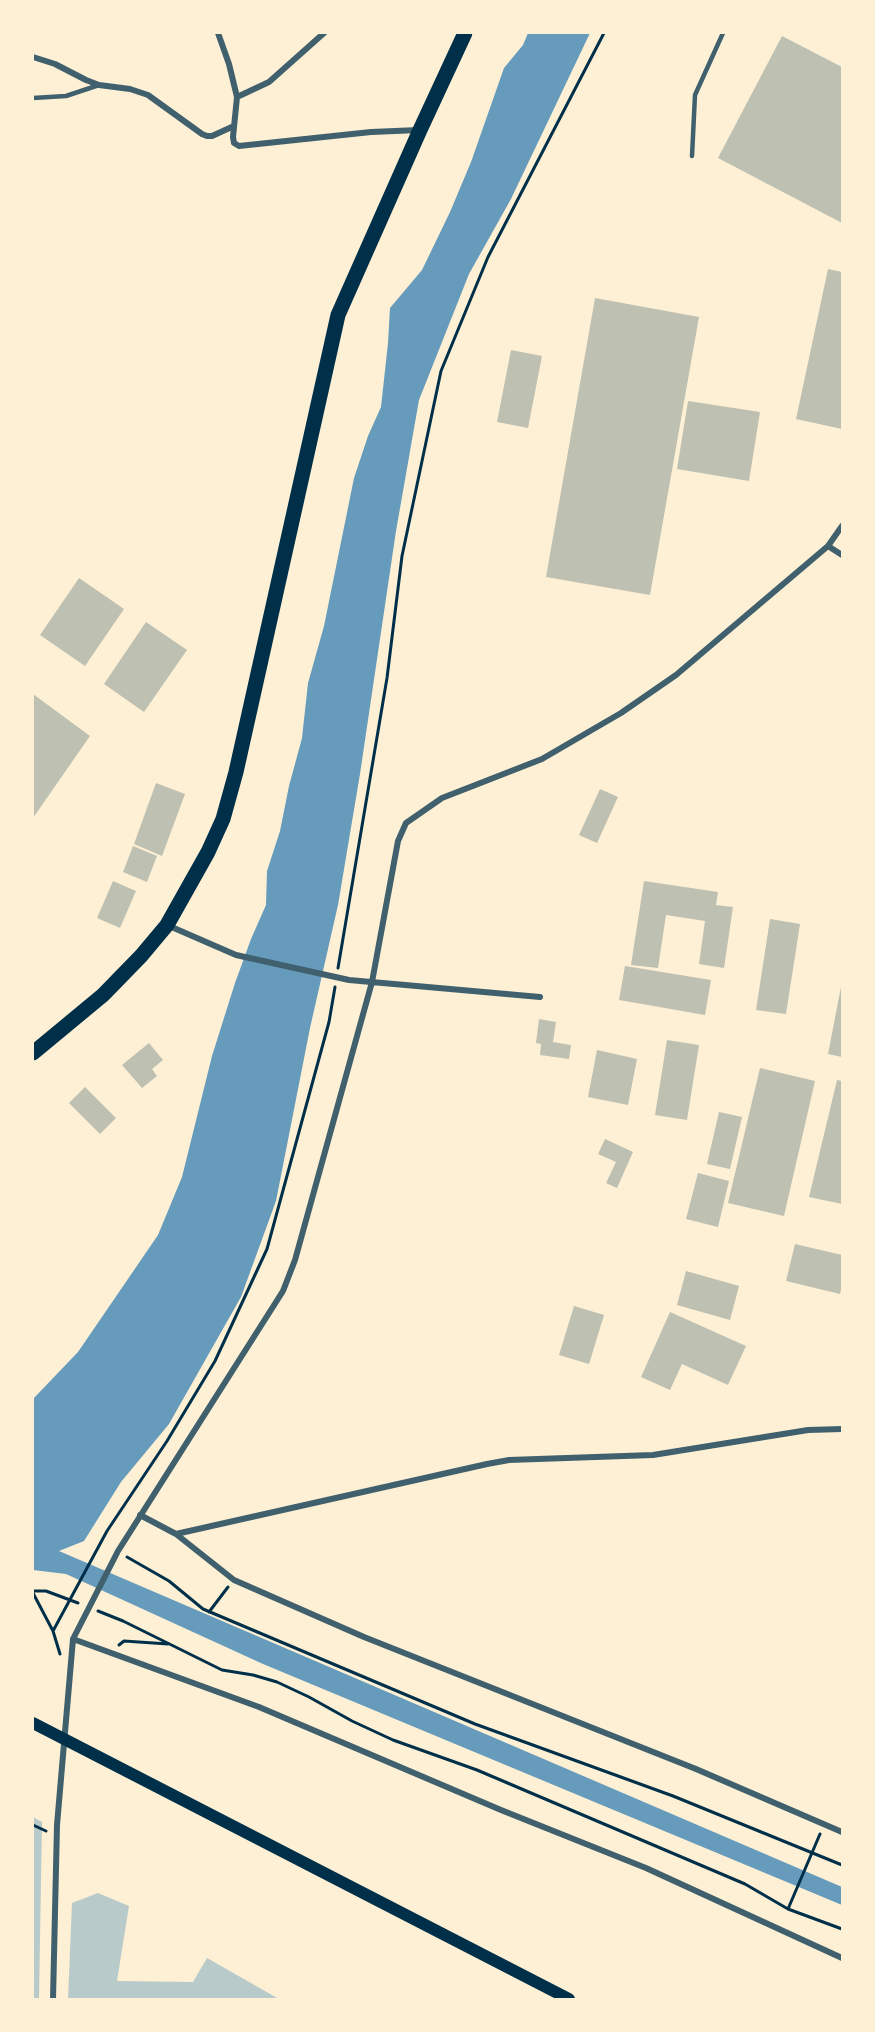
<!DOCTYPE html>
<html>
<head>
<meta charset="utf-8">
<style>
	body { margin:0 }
	#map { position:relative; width:875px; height:2032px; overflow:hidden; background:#fdf0d5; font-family:"Work Sans",sans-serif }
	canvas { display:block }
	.frame { position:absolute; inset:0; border:34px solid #fdf0d5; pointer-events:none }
</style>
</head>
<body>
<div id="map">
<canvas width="875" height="2032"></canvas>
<div class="frame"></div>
</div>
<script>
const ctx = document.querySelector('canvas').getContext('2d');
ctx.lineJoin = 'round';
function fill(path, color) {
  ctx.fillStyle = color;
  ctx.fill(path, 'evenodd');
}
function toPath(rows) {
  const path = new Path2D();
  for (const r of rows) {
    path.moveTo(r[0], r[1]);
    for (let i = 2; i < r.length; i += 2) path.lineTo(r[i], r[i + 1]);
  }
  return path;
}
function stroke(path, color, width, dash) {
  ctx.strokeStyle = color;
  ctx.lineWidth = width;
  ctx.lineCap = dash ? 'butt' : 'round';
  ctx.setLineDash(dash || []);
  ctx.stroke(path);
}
const green = toPath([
	[33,1817,42,1822,39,1999,33,1999],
	[98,1893,129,1906,117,1981,193,1982,207,1958,279,1999,68,1999,72,1903]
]);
const water = toPath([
	[528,33,590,33,511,199,469,274,419,400,396,531,360,774,338,905,310,1028,276,1201,241,1297,169,1424,121,1482,84,1541,59,1551,842,1887,842,1905,263,1664,66,1574,33,1570,33,1399,78,1352,158,1235,182,1177,212,1056,235,983,251,939,266,905,267,871,280,831,289,786,302,738,308,683,324,626,354,478,368,436,381,407,388,343,390,308,422,270,450,212,471,162,504,68,523,45]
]);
const building = toPath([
	[782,36,842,67,842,223,718,158],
	[828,269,842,272,842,429,796,419],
	[595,298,699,317,650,595,546,577],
	[511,350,542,356,528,428,497,422],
	[688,401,760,412,749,481,677,469],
	[79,578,124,609,85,666,40,635],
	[146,622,187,650,144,712,104,684],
	[33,694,90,736,33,818],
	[156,783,185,794,162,856,134,844],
	[600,789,618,797,597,843,579,835],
	[133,846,157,856,147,882,123,872],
	[113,881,136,891,120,928,97,918],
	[644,881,718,892,716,905,733,907,724,968,699,964,705,921,666,915,658,968,631,965],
	[770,919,800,924,786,1014,756,1010],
	[625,966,711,980,705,1015,619,1000],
	[841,987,842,987,842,1057,828,1054],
	[539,1019,556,1022,553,1042,571,1045,569,1059,540,1055,541,1044,536,1043],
	[667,1040,699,1045,687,1120,655,1115],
	[149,1043,163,1060,152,1069,157,1076,142,1088,122,1065],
	[597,1050,637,1059,628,1105,588,1097],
	[760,1068,815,1081,784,1216,728,1203],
	[837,1080,842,1081,842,1204,809,1197],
	[85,1087,116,1118,100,1134,69,1103],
	[719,1112,742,1117,730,1169,707,1164],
	[605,1139,633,1152,617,1188,606,1183,616,1162,598,1154],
	[698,1173,729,1181,718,1227,686,1219],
	[795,1244,842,1255,842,1285,840,1294,786,1281],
	[686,1271,739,1286,730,1320,677,1305],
	[574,1306,604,1315,589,1364,559,1355],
	[670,1312,746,1346,728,1385,682,1364,670,1390,641,1377]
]);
const path = toPath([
	[338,968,387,678,402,556,441,371,488,257,604,33],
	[127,1557,169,1581,203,1609,475,1724,673,1796,842,1865],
	[33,1591,46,1591,78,1603],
	[33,1593,53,1631,60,1654],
	[98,1611,123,1621,222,1670,253,1675,277,1682,309,1697,352,1721,393,1740,477,1770,745,1884,788,1909,842,1929],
	[209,1612,228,1587],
	[53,1631,107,1531,167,1441,215,1361,267,1249,329,1022,335,987],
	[119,1645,124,1641,168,1644],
	[33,1825,46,1831],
	[788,1909,820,1834]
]);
const service = toPath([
	[33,98,66,96,99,85],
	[692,156,695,95,723,33]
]);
const minor = toPath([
	[218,33,229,64,237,97,233,137,234,143,239,146,371,132,419,130],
	[33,57,55,64,86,80,99,85,130,89,148,95,202,134,207,136,212,136,234,126],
	[237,97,269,82,324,33],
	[842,526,828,546,676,675,621,713,542,759,442,798,406,823,398,841,372,982,295,1260,283,1291,118,1551,73,1639,259,1707,501,1810,646,1868,842,1958],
	[828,546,842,555],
	[167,925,236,955,349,980,540,997],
	[140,1515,176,1534,234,1580,364,1637,696,1769,842,1832],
	[176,1534,487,1464,509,1460,653,1455,808,1430,842,1429],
	[53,1999,57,1825,73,1639]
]);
const secondary = toPath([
	[33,1723,569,1999]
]);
const primary = toPath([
	[33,1053,103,995,141,956,167,925,208,852,223,819,236,772,338,315,420,130,465,33]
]);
fill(green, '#b9caca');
fill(water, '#669bbc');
fill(building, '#bec0b2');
stroke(path, '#003049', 3);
stroke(service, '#3f606c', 4.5);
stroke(minor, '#3f606c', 6);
stroke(secondary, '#003049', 12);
stroke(primary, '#003049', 15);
</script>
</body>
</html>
